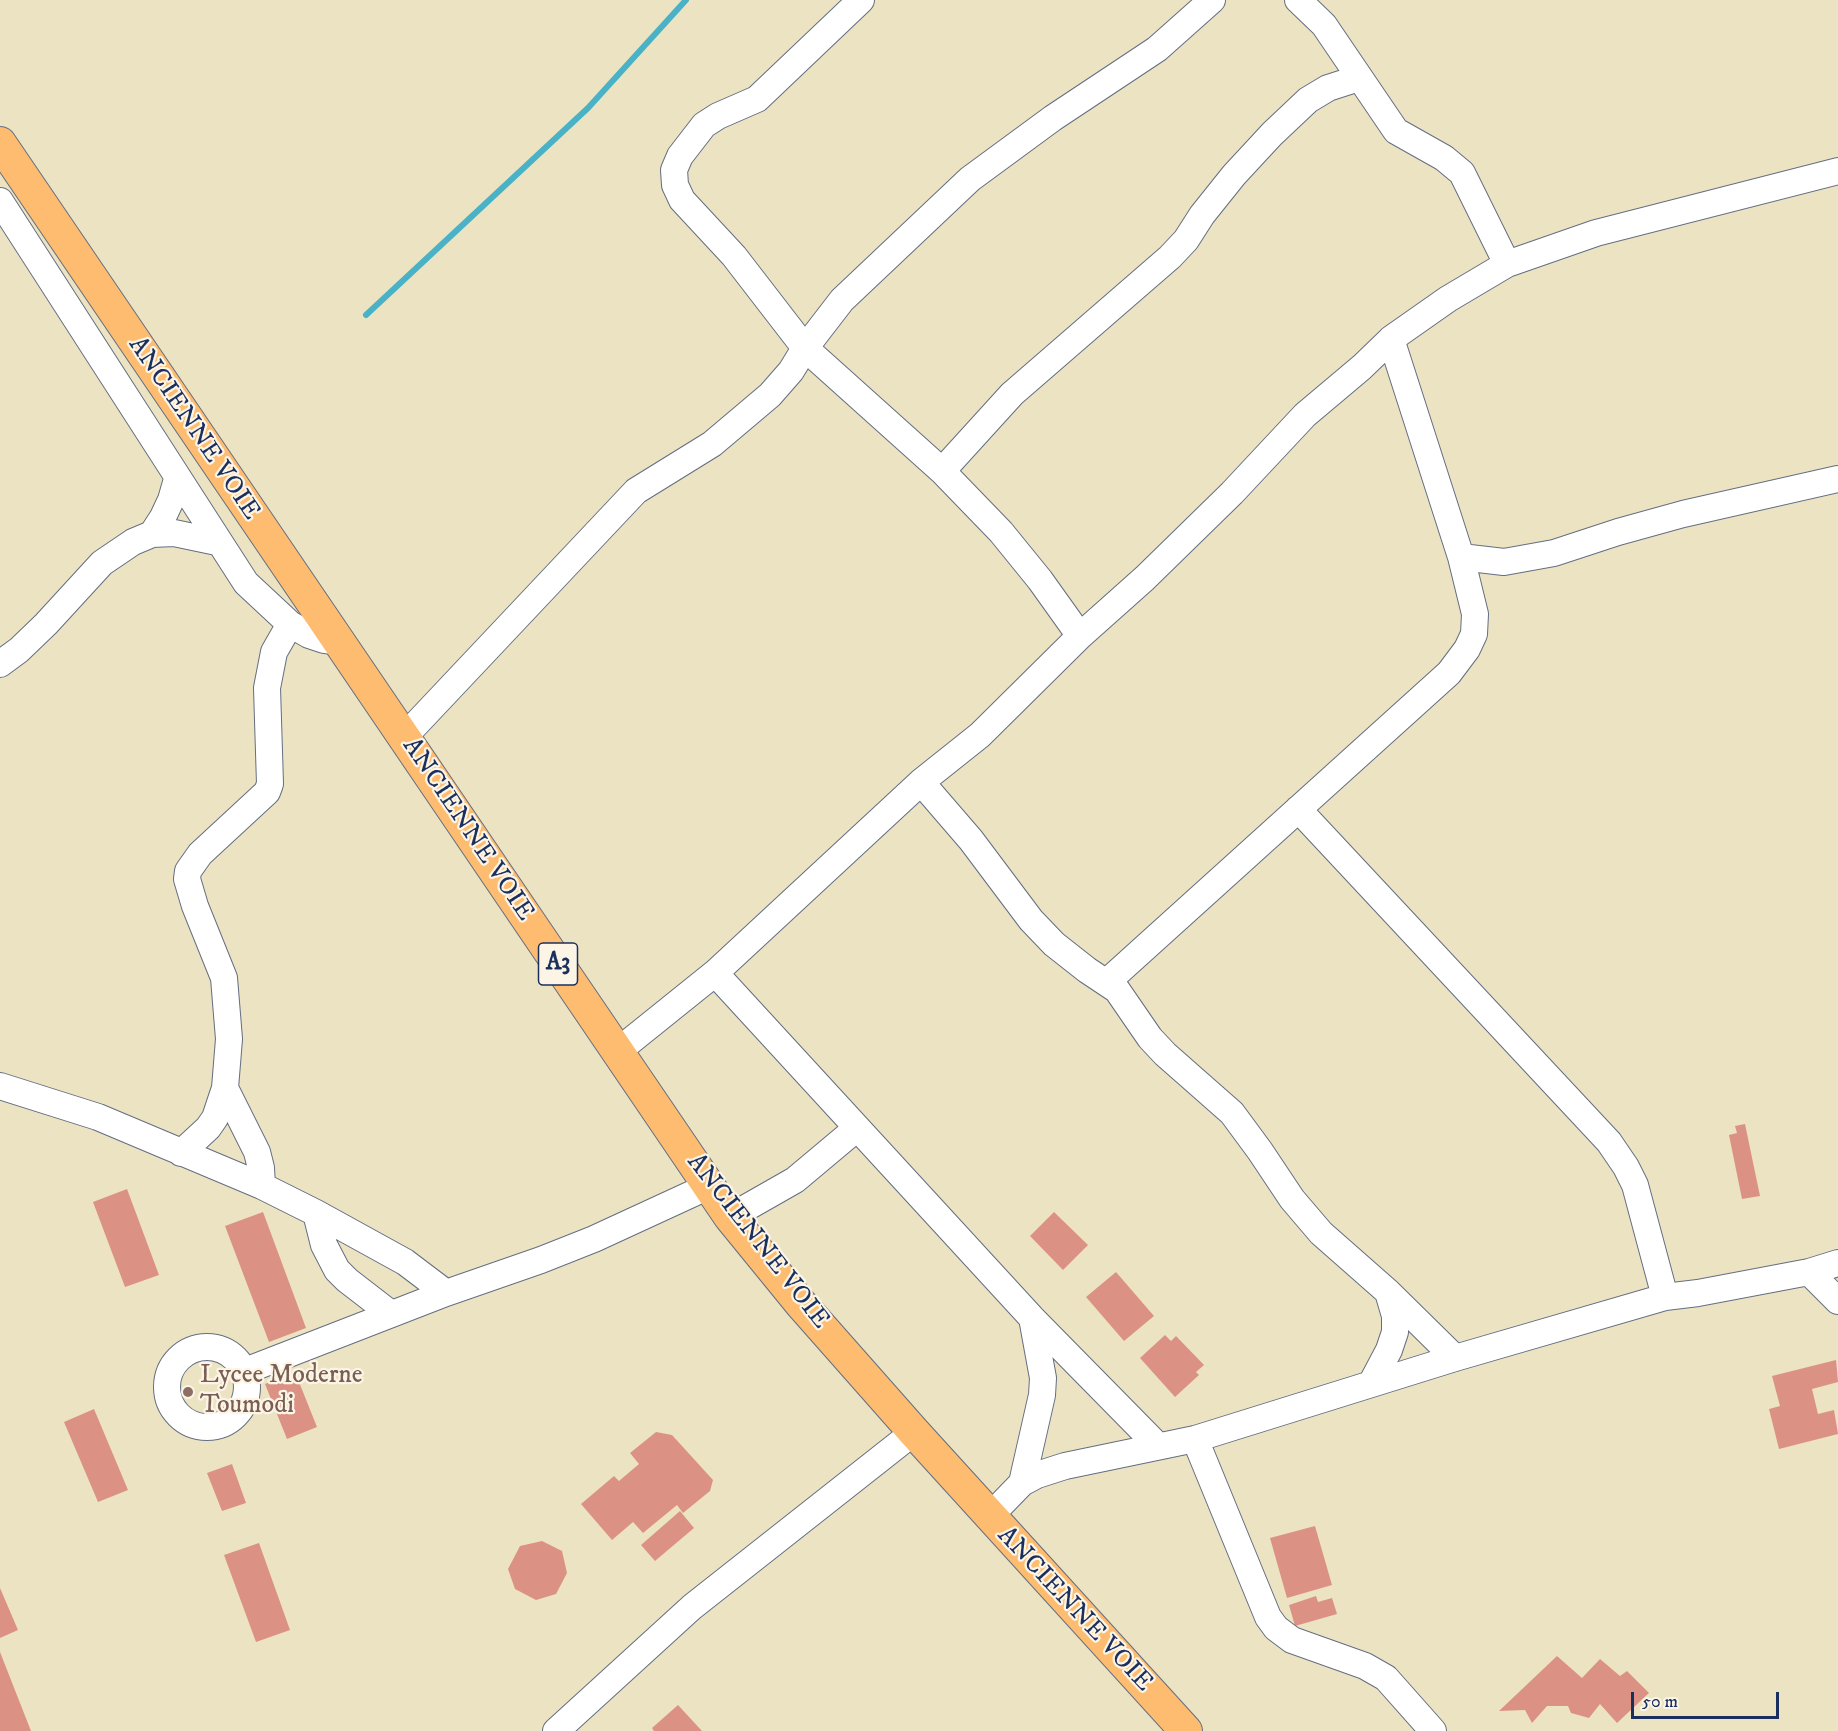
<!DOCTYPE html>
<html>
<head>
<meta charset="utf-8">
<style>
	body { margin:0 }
	#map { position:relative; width:1838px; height:1731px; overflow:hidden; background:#ece3c3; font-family:"IM FELL DW Pica",serif }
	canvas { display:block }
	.scale { position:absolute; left:1631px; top:1692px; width:148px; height:27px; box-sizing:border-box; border:3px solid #1b2f5e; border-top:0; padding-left:8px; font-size:18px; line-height:21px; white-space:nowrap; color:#1b2f5e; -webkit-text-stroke:4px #fcf5e5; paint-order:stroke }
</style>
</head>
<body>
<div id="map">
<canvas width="1838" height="1731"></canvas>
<div class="scale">50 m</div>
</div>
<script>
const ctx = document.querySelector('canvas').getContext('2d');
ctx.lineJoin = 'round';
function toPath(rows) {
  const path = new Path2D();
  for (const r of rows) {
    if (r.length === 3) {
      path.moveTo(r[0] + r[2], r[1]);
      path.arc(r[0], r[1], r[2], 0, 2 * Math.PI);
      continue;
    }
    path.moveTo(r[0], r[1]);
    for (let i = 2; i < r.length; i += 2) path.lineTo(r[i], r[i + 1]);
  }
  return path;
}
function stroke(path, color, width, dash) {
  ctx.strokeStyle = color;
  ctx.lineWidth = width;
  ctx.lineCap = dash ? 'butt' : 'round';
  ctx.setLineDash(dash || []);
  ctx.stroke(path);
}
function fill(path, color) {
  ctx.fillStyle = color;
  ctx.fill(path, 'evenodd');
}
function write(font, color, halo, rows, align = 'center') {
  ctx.font = font + ' "IM FELL DW Pica",serif';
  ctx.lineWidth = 4.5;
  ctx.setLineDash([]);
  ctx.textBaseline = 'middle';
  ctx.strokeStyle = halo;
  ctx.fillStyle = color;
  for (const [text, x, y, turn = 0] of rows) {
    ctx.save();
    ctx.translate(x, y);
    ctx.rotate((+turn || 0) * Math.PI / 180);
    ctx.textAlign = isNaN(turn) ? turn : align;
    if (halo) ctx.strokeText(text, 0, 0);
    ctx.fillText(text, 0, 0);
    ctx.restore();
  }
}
const stream = toPath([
	[366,315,588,108,686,0]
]);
const building = toPath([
	[1745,1124,1760,1196,1742,1199,1729,1135,1737,1133,1735,1126],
	[127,1189,159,1275,125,1287,93,1202],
	[263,1212,306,1328,269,1342,225,1226],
	[1054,1212,1088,1245,1063,1270,1030,1236],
	[1116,1272,1154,1316,1124,1341,1086,1297],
	[1165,1335,1171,1341,1176,1336,1204,1365,1196,1372,1199,1375,1175,1397,1140,1358],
	[1836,1360,1838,1382,1812,1389,1818,1414,1834,1410,1838,1434,1779,1449,1769,1409,1780,1406,1772,1376],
	[295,1372,317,1427,287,1439,265,1384],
	[94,1409,128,1490,98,1502,64,1422],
	[656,1432,672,1435,713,1480,710,1491,683,1513,677,1505,643,1533,633,1522,612,1540,581,1504,614,1476,619,1481,639,1464,630,1453],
	[232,1464,246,1503,222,1511,207,1473],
	[680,1511,694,1528,655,1561,641,1545],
	[1315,1526,1332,1585,1287,1598,1270,1538],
	[542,1541,562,1551,567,1573,556,1594,536,1600,515,1589,508,1569,520,1546],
	[259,1543,290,1630,256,1642,224,1555],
	[0,1588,18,1630,0,1638],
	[1316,1596,1318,1602,1332,1598,1337,1614,1295,1626,1289,1605],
	[0,1652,31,1731,0,1731],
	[1557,1656,1582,1678,1600,1659,1620,1676,1627,1671,1649,1693,1617,1723,1600,1704,1589,1718,1571,1713,1568,1706,1547,1706,1532,1723,1525,1710,1499,1711],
	[678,1705,702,1731,654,1731,652,1728]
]);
const minor = toPath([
	[861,0,757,99,718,116,704,125,680,156,674,170,675,185,682,200,734,256,805,348,942,471,1001,532,1040,580,1080,636],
	[1298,0,1324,25,1396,131,1444,158,1462,173,1507,264],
	[0,201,246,583,290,624,309,635,324,640,338,642],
	[942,471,1012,394,1170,257,1186,240,1202,215,1234,175,1272,134,1308,100,1328,88,1359,78],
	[152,534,163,517,171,500,177,479],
	[1461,557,1504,562,1554,553,1618,532,1683,514,1838,479],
	[0,664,19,650,46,624,102,563,133,542,152,534,174,533,217,542],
	[404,737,636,491,712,444,770,395,791,371,805,348,842,300,970,179,1053,118,1157,49,1212,0],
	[921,782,971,840,1031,920,1054,944,1087,970,1117,990,1150,1038,1165,1054,1232,1113,1260,1151,1292,1199,1321,1233,1388,1292,1455,1358],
	[1298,809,1609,1142,1626,1167,1635,1185,1665,1297],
	[715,973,1032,1318,1158,1446],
	[1107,982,1449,673,1467,649,1474,634,1475,614,1461,557,1391,339],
	[618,1051,715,973,921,782,980,735,1080,636,1145,578,1232,493,1305,415,1362,367,1391,339,1448,299,1507,264,1596,233,1838,171],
	[0,1086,98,1117,262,1186,316,1213,405,1262,446,1293],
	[225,1088,257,1152,261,1168,262,1186],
	[181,1153,208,1128,215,1118,225,1088,229,1039,224,978,195,906,187,879,188,871,200,854,267,792,270,784,267,688,274,652,290,624],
	[316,1213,324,1245,337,1270,347,1280,391,1314],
	[730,1217,795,1180,857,1128],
	[1809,1272,1838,1301],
	[207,1387,40],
	[245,1371,446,1293,541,1260,594,1239,709,1186],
	[1371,1384,1389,1350,1395,1332,1395,1316,1388,1292],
	[1195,1439,1268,1617,1276,1628,1292,1640,1365,1666,1386,1678,1433,1731],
	[1022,1483,1042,1395,1043,1378,1032,1318],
	[989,1517,1022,1483,1037,1475,1065,1466,1195,1439,1455,1358,1665,1297,1698,1293,1809,1272,1838,1263],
	[556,1731,692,1607,914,1432]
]);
const major = toPath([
	[0,143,730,1217,801,1304,914,1432,1186,1731]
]);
const markers = [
	[188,1392,6,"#8d6e63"]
];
const shields = [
	[558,964,39]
];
const shieldNames = [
	["A3",558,964]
];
const streetNames = [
	["ANCIENNE VOIE",193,429,56],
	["ANCIENNE VOIE",467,830,56],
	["ANCIENNE VOIE",757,1242,52],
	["ANCIENNE VOIE",1074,1610,47]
];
const educationNames = [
	["Lycee Moderne",200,1377],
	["Toumodi",200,1407]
];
stroke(stream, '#49b2c7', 6);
fill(building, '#db9285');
stroke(minor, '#646e81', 28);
stroke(major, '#646e81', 34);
stroke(minor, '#fff', 26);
stroke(major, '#fdbc70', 32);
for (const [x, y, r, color] of markers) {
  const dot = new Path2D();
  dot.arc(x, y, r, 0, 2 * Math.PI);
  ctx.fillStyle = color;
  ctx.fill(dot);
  stroke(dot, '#fcf5e5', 2);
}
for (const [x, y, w] of shields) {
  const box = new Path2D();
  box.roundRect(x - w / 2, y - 21, w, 42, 4.5);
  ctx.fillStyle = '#fcf5e5';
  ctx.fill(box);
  stroke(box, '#1b2f5e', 1.5);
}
write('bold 24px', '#1b2f5e', null, shieldNames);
write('26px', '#1b2f5e', '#fcf5e5', streetNames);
write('26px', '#785e54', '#fcf5e5', educationNames, 'left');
</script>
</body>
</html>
